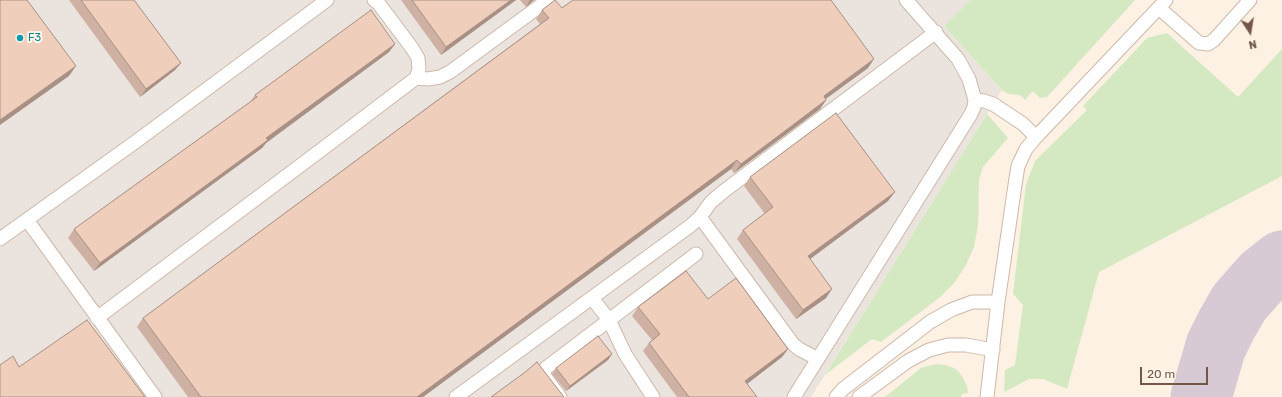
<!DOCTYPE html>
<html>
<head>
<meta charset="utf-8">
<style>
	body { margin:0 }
	#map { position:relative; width:1282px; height:397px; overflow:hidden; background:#fcf1e3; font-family:Rubik,sans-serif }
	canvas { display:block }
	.north { position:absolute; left:1230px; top:12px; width:40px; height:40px; -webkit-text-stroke:3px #fff5e9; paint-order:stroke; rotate:168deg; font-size:11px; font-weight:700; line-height:16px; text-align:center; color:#73574a }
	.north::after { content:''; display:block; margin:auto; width:14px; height:18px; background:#73574a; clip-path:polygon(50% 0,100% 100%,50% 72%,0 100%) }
	.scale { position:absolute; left:1140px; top:367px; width:68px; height:18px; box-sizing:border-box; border:2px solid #73574a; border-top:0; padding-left:5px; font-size:12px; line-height:14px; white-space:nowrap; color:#73574a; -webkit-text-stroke:3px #fff5e9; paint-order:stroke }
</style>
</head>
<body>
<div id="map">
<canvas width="1282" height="397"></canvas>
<div class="north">N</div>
<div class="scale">20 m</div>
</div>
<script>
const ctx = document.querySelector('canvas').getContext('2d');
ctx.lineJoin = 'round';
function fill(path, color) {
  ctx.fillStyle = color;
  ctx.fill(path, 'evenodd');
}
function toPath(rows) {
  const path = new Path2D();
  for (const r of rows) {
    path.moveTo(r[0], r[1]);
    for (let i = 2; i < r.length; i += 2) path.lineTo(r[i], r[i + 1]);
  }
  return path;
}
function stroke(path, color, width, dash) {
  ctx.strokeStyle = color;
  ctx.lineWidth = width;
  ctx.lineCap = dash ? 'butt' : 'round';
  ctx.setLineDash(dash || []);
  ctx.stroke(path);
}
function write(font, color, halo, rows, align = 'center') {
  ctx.font = font + ' Rubik,sans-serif';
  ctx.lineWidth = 4;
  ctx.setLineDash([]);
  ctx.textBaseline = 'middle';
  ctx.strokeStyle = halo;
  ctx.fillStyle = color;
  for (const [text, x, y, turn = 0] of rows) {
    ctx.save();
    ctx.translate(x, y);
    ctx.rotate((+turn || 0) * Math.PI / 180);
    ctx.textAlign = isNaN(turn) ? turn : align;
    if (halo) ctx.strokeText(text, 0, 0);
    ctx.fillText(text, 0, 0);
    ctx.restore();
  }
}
const industrial = toPath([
	[0,0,970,0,944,26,1002,90,811,397,0,397]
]);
const green = toPath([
	[970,0,1135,0,1047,97,1040,98,1033,91,1025,100,1020,95,1008,94,1002,90,944,26],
	[1167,33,1238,97,1282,49,1282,176,1099,272,1067,389,1043,379,1029,379,1004,392,1005,370,1015,365,1023,305,1013,294,1026,184,1035,161,1087,110,1083,106,1147,38],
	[987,114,1008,138,983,167,979,179,978,226,974,247,966,265,955,282,939,298,881,342,872,339,825,375],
	[936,364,946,365,956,369,962,376,967,386,968,393,962,394,961,397,885,397,921,368]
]);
const taxiway = toPath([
	[1201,397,1216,346,1227,324,1239,303,1253,287,1263,276,1282,261]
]);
const lane = toPath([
	[1159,8,1199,43,1208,44,1214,40,1250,0],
	[416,78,428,79,440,77,450,72,548,0],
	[975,100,984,101,993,104,1023,124,1036,137],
	[700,217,793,344,799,349,818,359],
	[27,220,155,397],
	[0,239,138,140,327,0],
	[592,298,609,320,625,354,653,397],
	[97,318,321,150,416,78,419,69,418,58,412,48,379,4,374,0],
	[456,397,690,226,700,217,711,202,724,191,936,32],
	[560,397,545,377,544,372,546,368,696,254],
	[794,397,971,114,974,107,975,100,969,79,958,59,906,0],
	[836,397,843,389,930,322,951,310,972,302,998,302],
	[859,397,908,361,929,350,948,345,966,345,993,350],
	[987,397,998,302,1015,185,1018,166,1026,149,1036,137,1166,0]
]);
const wall = toPath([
	[69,0,134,0,181,63,175,70,140,97],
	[401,0,516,0,441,55],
	[520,0,534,0,526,7],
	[562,8,868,68,826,99,826,100,820,109,734,173,731,169,423,397,188,397,137,327,143,318,540,24,536,19,542,10],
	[395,44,389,52,266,143,262,148,94,271,68,238,74,229,250,102,255,95],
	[750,177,888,201,810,259,826,298,796,319,737,239,743,230,765,214,744,186],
	[708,299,788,349,782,357,747,384,757,397,677,397,643,351,649,343,652,340,632,316,638,307],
	[612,354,608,360,566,391,552,374,556,368]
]);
const shadedWall = toPath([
	[511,0,516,0,441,55,446,47],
	[530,0,534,0,526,7],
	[395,44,389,52,266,143,262,148,94,271,100,263,266,138],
	[874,59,868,68,817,105,824,96],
	[181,63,175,70,140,97,146,89],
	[76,66,69,76,0,125,0,120],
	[826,100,820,109,734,173,741,164],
	[737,160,731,169,423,397,417,397],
	[895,192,888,201,802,265,808,256],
	[832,289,826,298,796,319,803,310],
	[788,349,782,357,739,390,745,381],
	[612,354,608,360,566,391,570,386]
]);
const building = toPath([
	[0,0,27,0,76,66,0,120,0,0],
	[81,0,134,0,181,63,146,89,81,0],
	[412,0,511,0,446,47,412,0],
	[555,0,562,8,573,0,831,0,874,59,824,96,826,100,741,164,737,160,417,397,201,397,143,318,549,18,542,10,555,0],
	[371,10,395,44,266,138,268,140,100,263,74,229,257,97,255,95,371,10],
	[836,113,895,192,808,256,832,289,803,310,743,230,773,207,750,177,836,113],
	[686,271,708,299,736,278,788,349,745,381,757,397,689,397,649,343,660,334,638,307,686,271],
	[87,320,145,397,0,397,0,365,13,356,19,367,87,320],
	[598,336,612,354,570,386,556,368,598,336],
	[537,362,564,397,491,397,524,373,537,362]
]);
const markers = [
	[20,38,4,"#0f9aa8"]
];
const cultureNames = [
	["F3",28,38]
];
fill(industrial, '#ebe4de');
fill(green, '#d4e9c2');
stroke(taxiway, '#d8cad4', 61);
stroke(lane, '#cdb8aa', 15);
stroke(lane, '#fff', 13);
fill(wall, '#ceb1a2');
fill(shadedWall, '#a89084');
fill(building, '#f0cebc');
stroke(building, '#a89084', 1);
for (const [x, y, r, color] of markers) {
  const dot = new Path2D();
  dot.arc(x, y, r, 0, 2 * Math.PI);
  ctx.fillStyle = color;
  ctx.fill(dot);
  stroke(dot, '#fff5e9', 1.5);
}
write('11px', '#0d838f', '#fff5e9', cultureNames, 'left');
</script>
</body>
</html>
